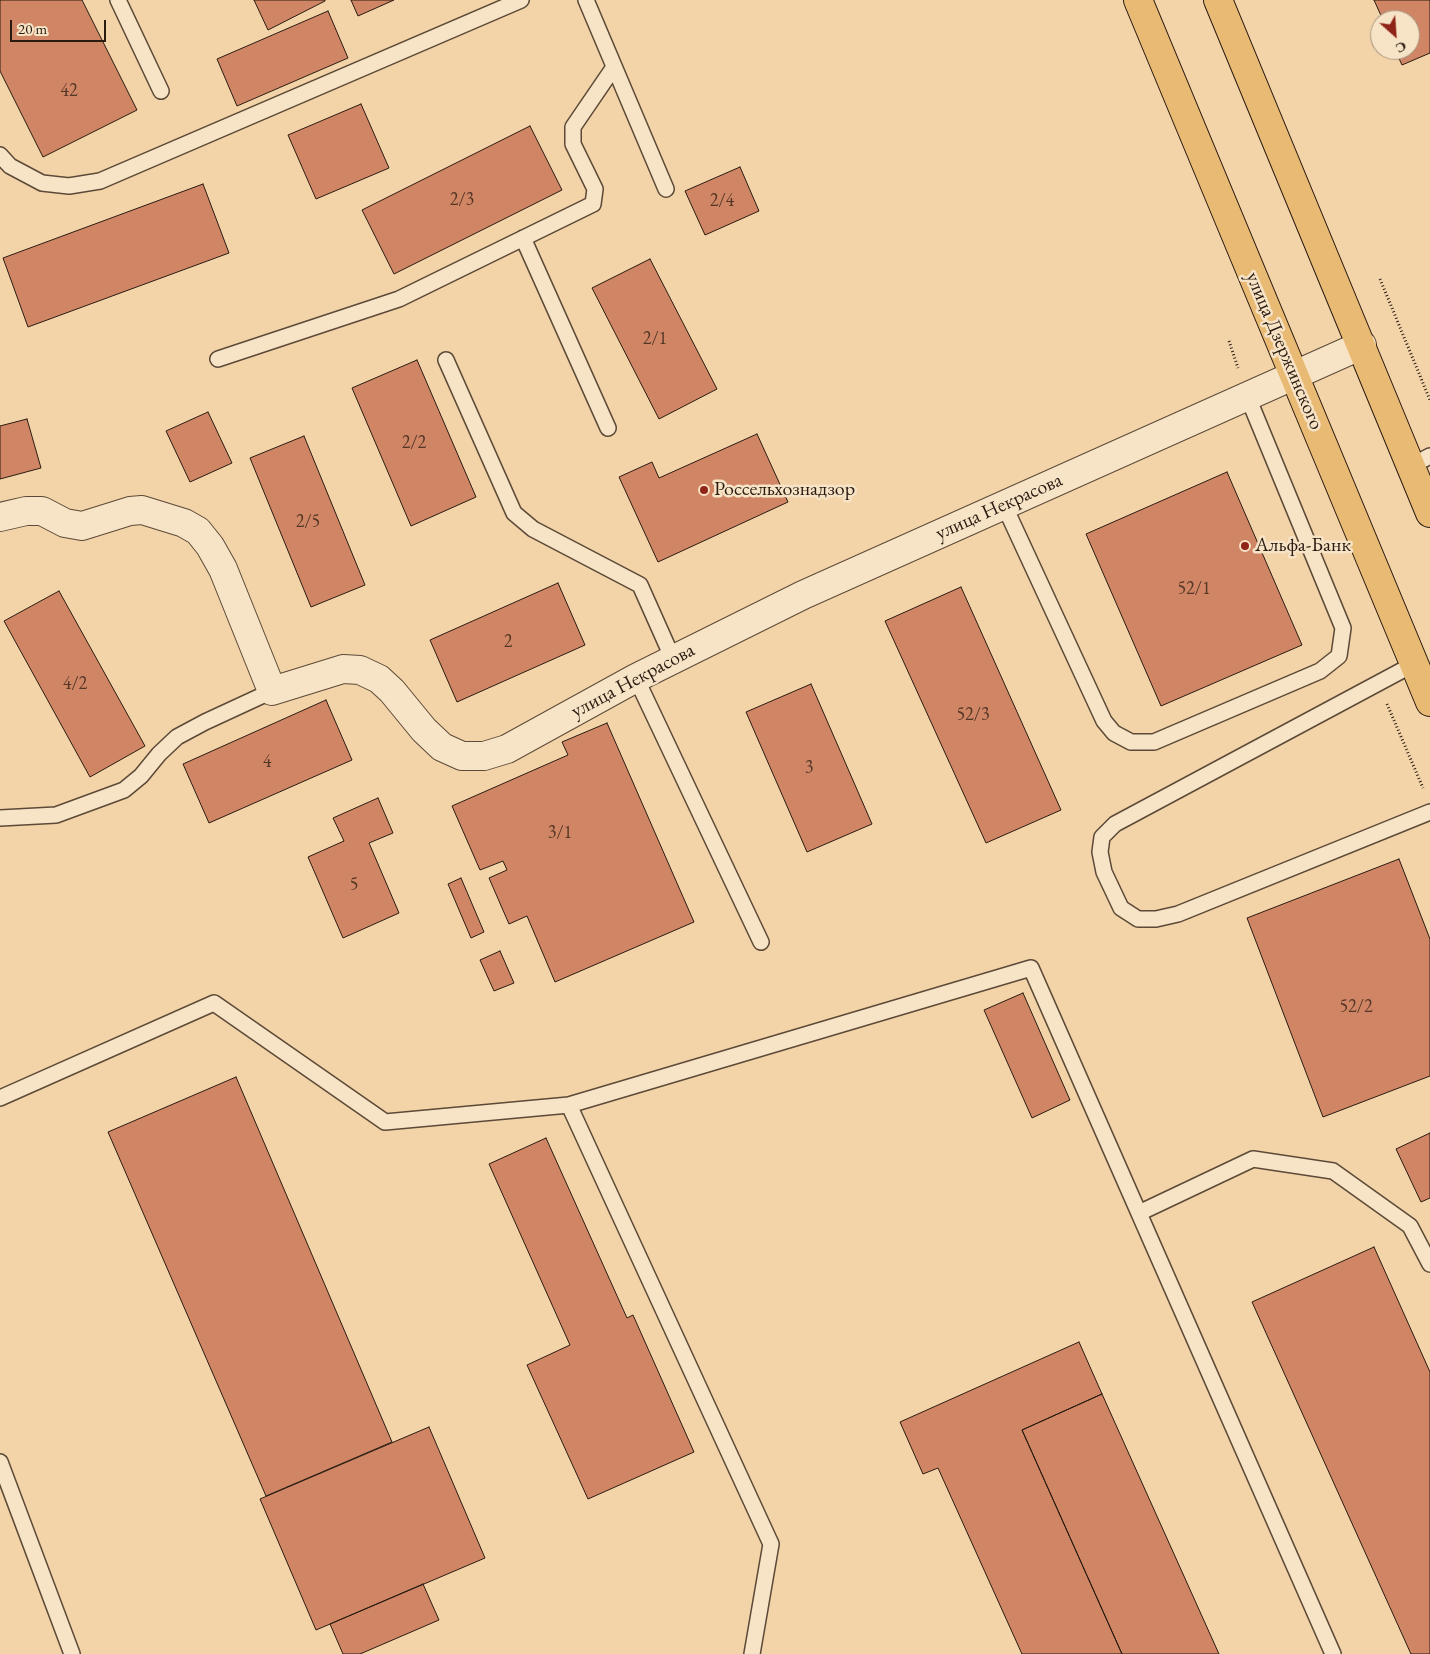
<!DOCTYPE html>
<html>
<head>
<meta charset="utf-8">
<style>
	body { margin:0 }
	#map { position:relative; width:1430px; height:1654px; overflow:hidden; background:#f2d4a8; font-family:"EB Garamond",serif }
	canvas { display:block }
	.north { position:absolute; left:1370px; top:10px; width:50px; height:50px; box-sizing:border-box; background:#f7e3c6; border:1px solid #a5937e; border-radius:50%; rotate:154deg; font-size:14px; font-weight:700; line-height:20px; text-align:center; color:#2a1b11 }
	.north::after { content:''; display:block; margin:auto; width:18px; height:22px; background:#8f2418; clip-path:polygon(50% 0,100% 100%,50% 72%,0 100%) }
	.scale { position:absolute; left:10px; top:20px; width:96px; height:22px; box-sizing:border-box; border:2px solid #2a1b11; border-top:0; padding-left:6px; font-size:15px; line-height:18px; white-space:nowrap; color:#2a1b11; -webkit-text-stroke:4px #f7e3c6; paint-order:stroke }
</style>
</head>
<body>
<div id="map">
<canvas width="1430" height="1654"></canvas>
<div class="north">С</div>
<div class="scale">20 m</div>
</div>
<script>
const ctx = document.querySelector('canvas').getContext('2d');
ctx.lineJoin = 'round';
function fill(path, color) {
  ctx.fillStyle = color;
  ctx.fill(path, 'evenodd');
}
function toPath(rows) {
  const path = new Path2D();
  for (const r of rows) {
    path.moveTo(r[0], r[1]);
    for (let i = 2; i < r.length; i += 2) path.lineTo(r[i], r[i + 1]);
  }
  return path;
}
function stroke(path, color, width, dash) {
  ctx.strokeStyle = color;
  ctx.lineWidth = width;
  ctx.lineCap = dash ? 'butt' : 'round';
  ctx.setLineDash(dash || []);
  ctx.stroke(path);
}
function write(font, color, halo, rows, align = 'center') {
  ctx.font = font + ' "EB Garamond",serif';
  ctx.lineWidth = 5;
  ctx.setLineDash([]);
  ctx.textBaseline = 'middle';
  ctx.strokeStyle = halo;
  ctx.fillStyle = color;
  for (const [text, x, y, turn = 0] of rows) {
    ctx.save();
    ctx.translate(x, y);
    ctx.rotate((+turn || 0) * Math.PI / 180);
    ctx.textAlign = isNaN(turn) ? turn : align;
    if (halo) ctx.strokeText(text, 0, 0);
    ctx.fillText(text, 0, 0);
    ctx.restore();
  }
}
const building = toPath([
	[0,0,82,0,137,110,43,157,0,71,0,0],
	[254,0,325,0,325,1,268,30,254,0],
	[351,0,394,0,358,16,351,0],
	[1374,0,1430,0,1430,53,1402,65,1395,50,1410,50,1410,20,1383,20,1374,0],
	[328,11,348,58,237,106,217,59,328,11],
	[361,104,389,168,316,199,288,135,361,104],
	[530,126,562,190,394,274,362,210,530,126],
	[740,167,759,211,705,235,685,191,740,167],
	[203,184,229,253,28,327,3,258,203,184],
	[650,259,717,389,659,419,592,288,650,259],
	[417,360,476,497,411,526,352,388,417,360],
	[208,412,232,463,190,482,166,431,208,412],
	[27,419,41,468,0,479,0,426,27,419],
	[757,434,788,502,658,562,619,477,652,462,659,478,757,434],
	[304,436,365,585,311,607,250,458,304,436],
	[1227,472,1302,645,1161,706,1086,534,1227,472],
	[558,583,585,645,457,702,430,640,558,583],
	[961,587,1061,810,986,843,885,621,961,587],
	[59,591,145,746,90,777,4,621,59,591],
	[811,684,872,824,807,852,746,712,811,684],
	[326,700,352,760,209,823,183,764,326,700],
	[607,723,694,922,555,982,527,916,509,924,489,878,507,870,503,861,480,870,452,806,568,755,562,742,607,723],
	[378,798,393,833,369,843,399,913,343,938,308,857,344,841,333,818,378,798],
	[1399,859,1430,939,1430,1076,1323,1117,1247,918,1399,859],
	[461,878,484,932,471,938,448,884,461,878],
	[500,951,514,983,494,991,480,960,500,951],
	[1023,993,1070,1100,1032,1118,984,1010,1023,993],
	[236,1077,392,1442,266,1496,108,1132,236,1077],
	[1430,1133,1430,1198,1421,1202,1396,1149,1430,1133],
	[546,1138,627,1318,633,1315,694,1452,588,1499,527,1365,570,1345,489,1164,546,1138],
	[1374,1247,1430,1372,1430,1654,1411,1654,1252,1302,1374,1247],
	[1079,1342,1102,1394,1022,1430,1122,1654,1022,1654,938,1468,923,1474,900,1422,1079,1342],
	[1102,1394,1219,1654,1122,1654,1022,1430,1102,1394],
	[429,1427,485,1558,316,1630,260,1499,429,1427],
	[423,1584,439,1620,360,1654,343,1654,330,1624,423,1584]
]);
const path = toPath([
	[1380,279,1430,400],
	[1229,341,1238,368],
	[1387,704,1423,788]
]);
const lane = toPath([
	[118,0,161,91],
	[586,0,666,189],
	[0,155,10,166,42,183,69,186,100,181,521,0],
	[523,238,608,428],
	[218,359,399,299,593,204,595,189,573,144,573,127,614,67],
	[446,360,514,513,533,529,640,585,673,659],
	[1411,466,1430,456],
	[1004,505,1104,721,1114,733,1131,742,1154,742,1320,671,1339,656,1343,628,1247,395],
	[1414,664,1115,824,1102,837,1100,852,1104,872,1121,908,1138,919,1156,919,1178,914,1430,812],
	[636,678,761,942],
	[0,818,56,815,124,790,141,776,159,754,177,737,205,722,272,691],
	[0,1098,214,1003,385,1122,569,1105,771,1544,752,1654],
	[569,1105,1031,968,1333,1654],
	[1139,1213,1253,1159,1333,1171,1410,1226,1430,1264],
	[0,1462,72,1654]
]);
const street = toPath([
	[0,517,26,511,42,511,65,523,82,526,130,511,142,510,184,523,198,531,210,546,223,569,272,691,343,669,360,670,379,679,392,691,424,730,442,747,462,756,484,756,507,749,636,678,803,595,1362,345]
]);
const primary = toPath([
	[1138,0,1430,702],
	[1218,0,1430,513]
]);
const markers = [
	[704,490,5,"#8f2418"],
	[1245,546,5,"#8f2418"]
];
const numberNames = [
	["42",69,91],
	["2/3",462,200],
	["2/4",722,201],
	["2/1",655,339],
	["2/2",414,443],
	["2/5",308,522],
	["52/1",1194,589],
	["2",508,642],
	["4/2",75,684],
	["52/3",973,715],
	["4",267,762],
	["3",809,768],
	["3/1",560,833],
	["5",354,885],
	["52/2",1356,1007]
];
const streetNames = [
	["улица Дзержинского",1284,351,67],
	["улица Некрасова",999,507,-24],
	["улица Некрасова",633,681,-28]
];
const poiNames = [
	["Россельхознадзор",714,490],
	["Альфа-Банк",1255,546]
];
fill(building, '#d08665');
stroke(building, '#2a1b11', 1);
stroke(lane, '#5c4937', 18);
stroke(street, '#5c4937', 30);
stroke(primary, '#2a1b11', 30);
stroke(path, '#2a1b11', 3, [1, 2.5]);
stroke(lane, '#f7e3c6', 15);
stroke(street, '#f7e3c6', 28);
stroke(primary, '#e9ba74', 28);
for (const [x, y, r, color] of markers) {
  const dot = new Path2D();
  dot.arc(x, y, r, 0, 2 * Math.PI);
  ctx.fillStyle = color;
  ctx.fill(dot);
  stroke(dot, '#f7e3c6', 2);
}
write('18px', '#543626', null, numberNames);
write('20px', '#2a1b11', '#f7e3c6', streetNames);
write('20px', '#2a1b11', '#f7e3c6', poiNames, 'left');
</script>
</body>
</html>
